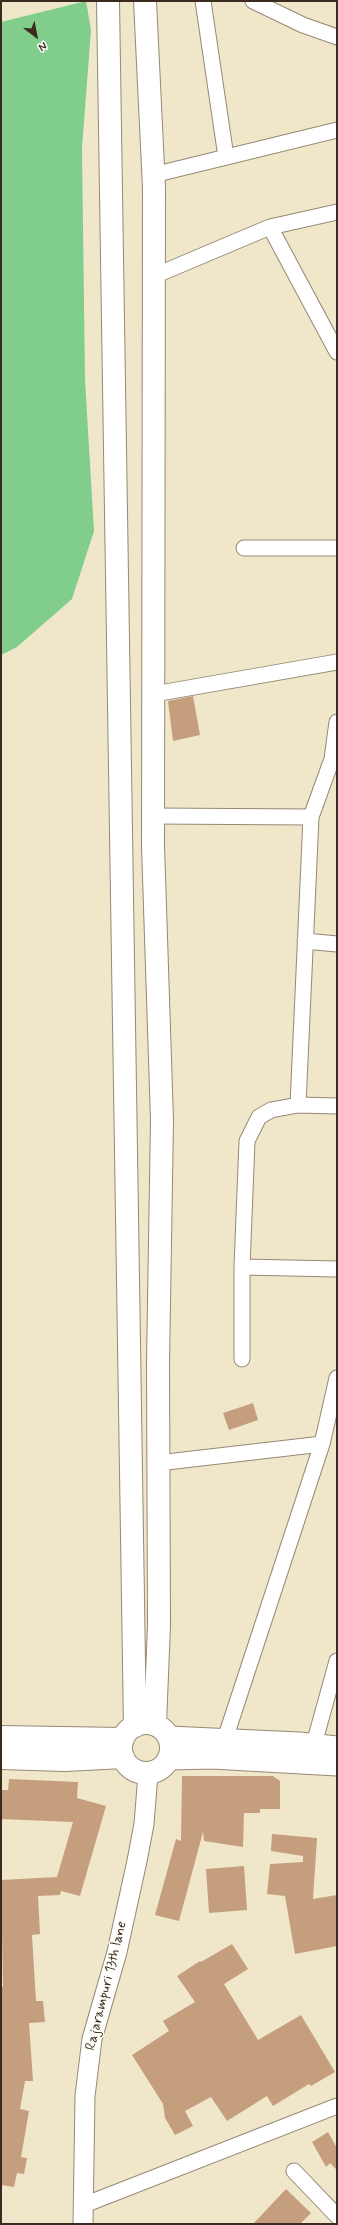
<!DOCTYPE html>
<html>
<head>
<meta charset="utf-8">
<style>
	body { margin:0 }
	#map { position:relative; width:338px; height:2225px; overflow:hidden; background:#f0e7cb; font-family:Mynerve,sans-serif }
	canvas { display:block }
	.frame { position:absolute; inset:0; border:2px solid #3b2a1e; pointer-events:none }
	.north { position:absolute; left:16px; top:16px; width:40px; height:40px; -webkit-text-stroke:3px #fdfcf7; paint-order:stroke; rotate:148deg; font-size:11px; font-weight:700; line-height:16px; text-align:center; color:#3b2a1e }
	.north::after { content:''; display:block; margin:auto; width:14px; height:18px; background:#3b2a1e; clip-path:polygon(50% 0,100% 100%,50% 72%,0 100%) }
</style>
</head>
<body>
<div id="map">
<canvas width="338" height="2225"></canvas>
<div class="frame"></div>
<div class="north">N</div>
</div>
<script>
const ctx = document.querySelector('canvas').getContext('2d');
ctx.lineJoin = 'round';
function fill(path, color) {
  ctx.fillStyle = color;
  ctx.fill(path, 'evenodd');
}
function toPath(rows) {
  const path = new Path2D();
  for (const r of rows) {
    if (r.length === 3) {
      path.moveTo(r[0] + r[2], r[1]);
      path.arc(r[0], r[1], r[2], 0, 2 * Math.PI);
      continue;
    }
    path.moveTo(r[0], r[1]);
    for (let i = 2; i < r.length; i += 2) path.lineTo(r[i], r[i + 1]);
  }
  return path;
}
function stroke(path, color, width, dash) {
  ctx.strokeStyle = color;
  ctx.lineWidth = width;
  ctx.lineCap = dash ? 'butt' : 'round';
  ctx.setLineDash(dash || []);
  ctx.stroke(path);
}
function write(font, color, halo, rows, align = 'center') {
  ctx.font = font + ' Mynerve,sans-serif';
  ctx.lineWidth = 3;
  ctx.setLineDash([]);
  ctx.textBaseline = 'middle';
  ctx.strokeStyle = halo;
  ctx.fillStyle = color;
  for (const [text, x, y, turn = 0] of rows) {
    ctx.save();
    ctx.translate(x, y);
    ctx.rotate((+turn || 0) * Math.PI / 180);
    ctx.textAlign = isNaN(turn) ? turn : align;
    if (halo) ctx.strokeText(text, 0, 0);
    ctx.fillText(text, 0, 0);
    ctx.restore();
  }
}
const green = toPath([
	[86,1,91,30,82,148,85,380,94,531,72,599,17,647,1,655,1,22]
]);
const building = toPath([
	[193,696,200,735,173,741,168,701],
	[253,1403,258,1420,229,1430,223,1413],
	[182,1776,273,1776,280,1781,280,1809,260,1809,260,1813,244,1813,243,1847,204,1841,203,1832,179,1921,155,1915,176,1839,181,1841],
	[9,1779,78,1782,77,1798,106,1806,80,1896,61,1891,60,1895,38,1896,40,1934,32,1935,36,2001,43,2001,45,2022,29,2023,33,2081,25,2081,20,2109,29,2111,21,2157,27,2158,24,2174,17,2173,14,2187,1,2185,1,1987,3,1987,1,1880,57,1877,73,1822,1,1819,1,1790,8,1790],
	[272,1834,317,1838,313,1899,337,1895,337,1946,295,1954,285,1896,267,1894,270,1864,303,1862,303,1856,271,1851],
	[244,1866,247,1910,209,1913,206,1869],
	[232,1944,248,1969,224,1984,258,2040,301,2015,335,2072,311,2086,309,2084,273,2106,267,2096,227,2121,211,2097,185,2111,193,2126,175,2135,165,2118,163,2104,132,2055,169,2031,163,2021,195,2002,177,1976,200,1961,201,1962],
	[328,2132,337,2148,337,2170,330,2163,326,2167,312,2142],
	[286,2189,311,2213,300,2224,253,2224]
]);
const minor = toPath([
	[203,1,226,157],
	[253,1,303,25,337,37],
	[153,175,337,130],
	[270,227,337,352],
	[154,276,270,227,337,212],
	[244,548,337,548],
	[154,694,337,662],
	[154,816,311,817],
	[305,941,337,944],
	[298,1105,311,817,332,759,337,722],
	[242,1267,337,1269],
	[242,1359,242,1267,247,1141,259,1117,271,1110,298,1105,337,1106],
	[158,1463,322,1444],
	[225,1739,322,1444,337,1378],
	[314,1744,337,1661],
	[294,2171,337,2216],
	[84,2205,337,2106]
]);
const tertiary = toPath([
	[83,2224,85,2096,92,2039,117,1952,137,1861,144,1824,148,1774]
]);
const secondary = toPath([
	[169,1737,299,1743,337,1747],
	[169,1759,212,1758,337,1765]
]);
const primary = toPath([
	[108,1,135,1726],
	[145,1,154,188,153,846,162,1120,158,1363,159,1625,155,1724],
	[146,1748,25],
	[1,1737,123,1739],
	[1,1758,65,1760,123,1757]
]);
const streetNames = [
	["Rajarampuri 13th lane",107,1986,-76]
];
fill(green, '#80cd8c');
fill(building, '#c59e7e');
stroke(minor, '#968874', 17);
stroke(tertiary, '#968874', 21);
stroke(secondary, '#968874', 23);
stroke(primary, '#968874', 24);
stroke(minor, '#fff', 15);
stroke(tertiary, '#fff', 19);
stroke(secondary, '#fff', 21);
stroke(primary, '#fff', 22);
write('14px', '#3b2a1e', '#fdfcf7', streetNames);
</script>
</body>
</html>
